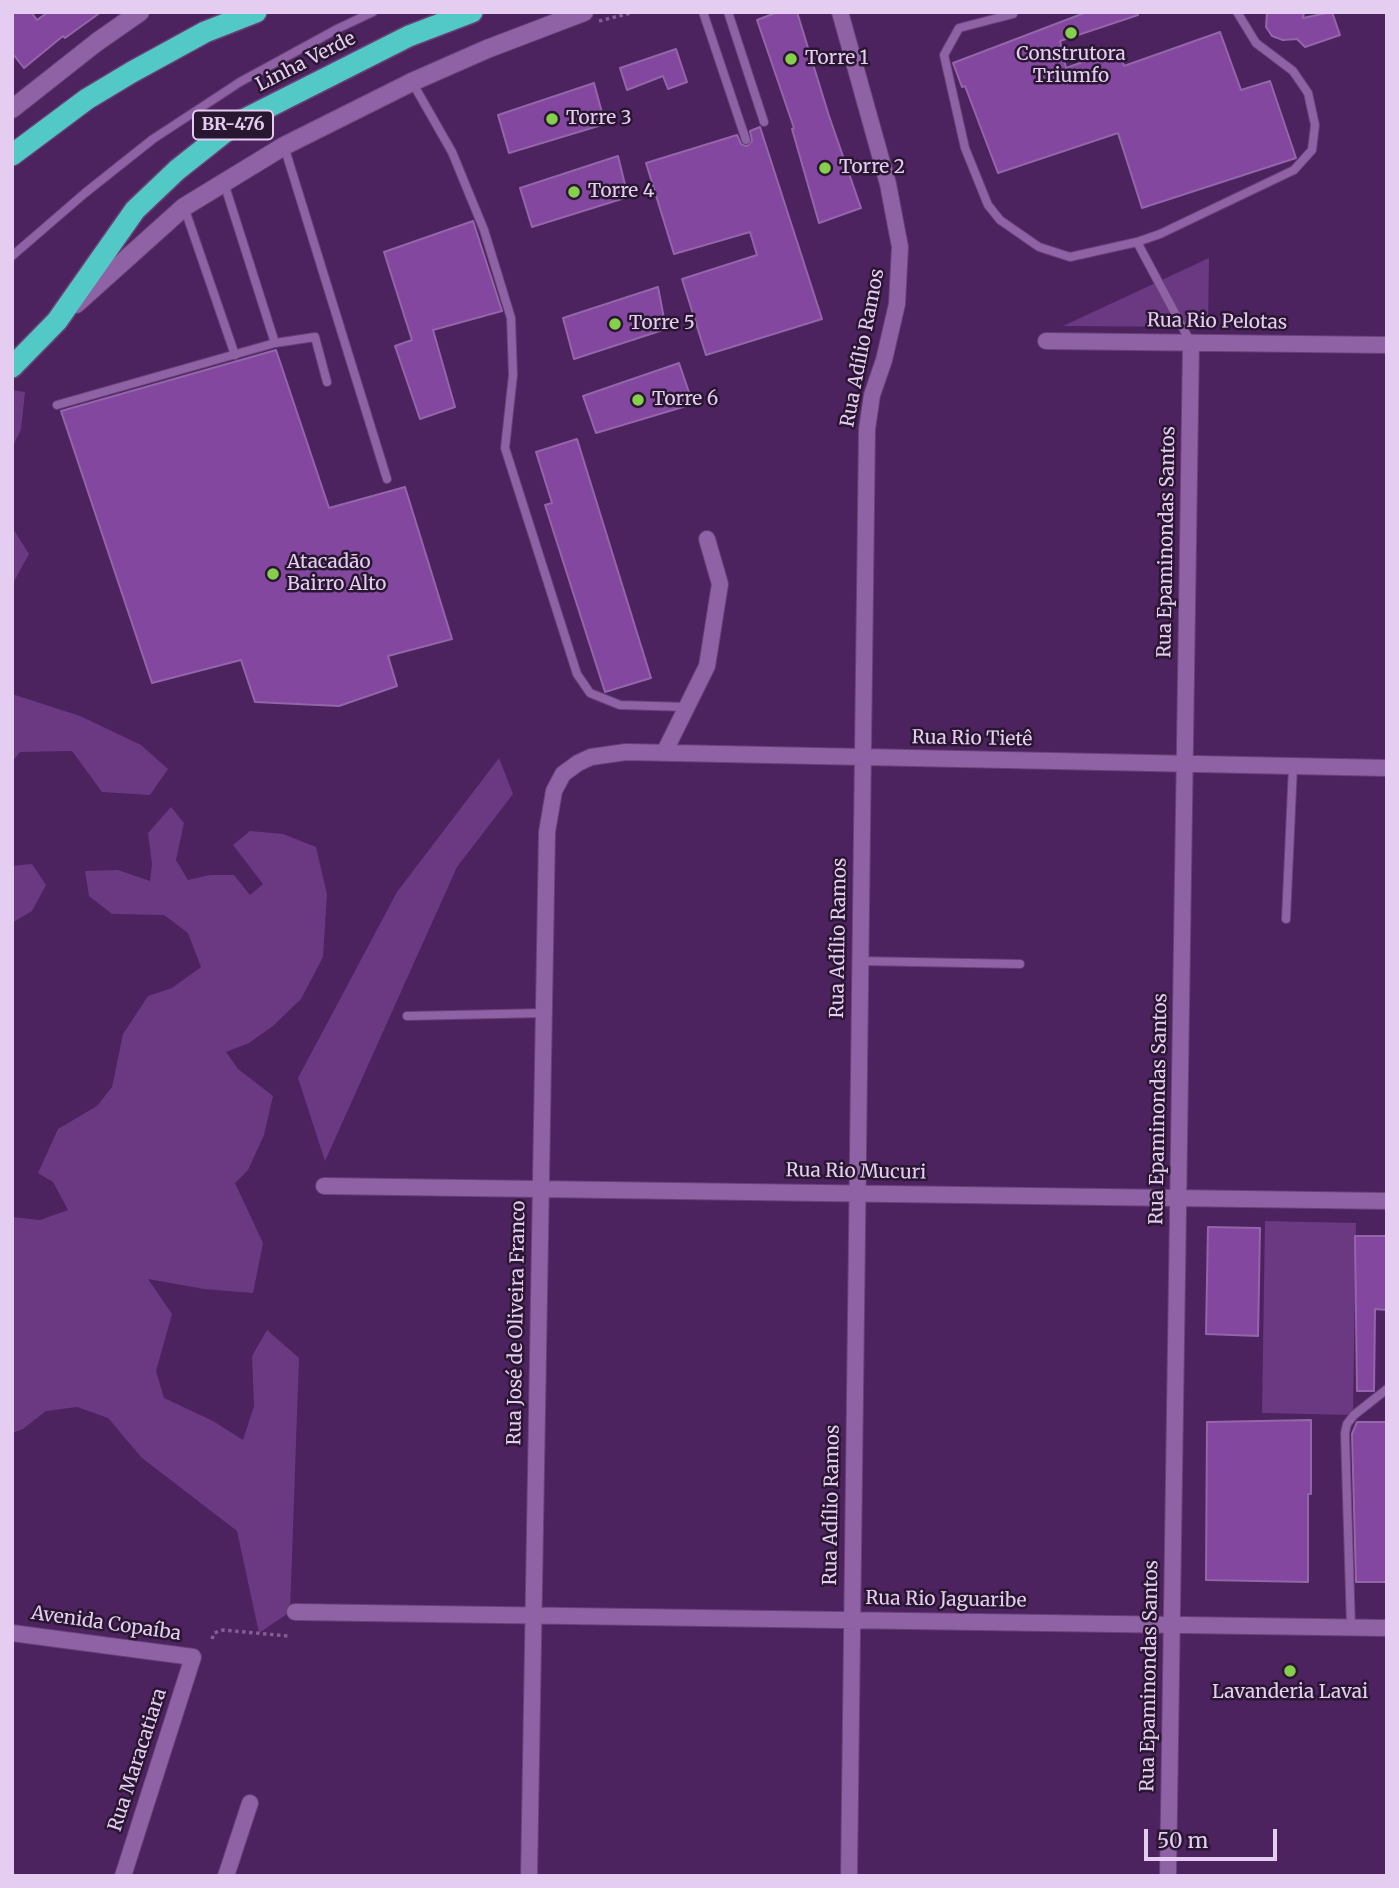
<!DOCTYPE html>
<html>
<head>
<meta charset="utf-8">
<style>
	body { margin:0 }
	#map { position:relative; width:1399px; height:1888px; overflow:hidden; background:#4c225f; font-family:Merriweather,serif }
	canvas { display:block }
	.frame { position:absolute; inset:0; border:14px solid #e5cdf1; pointer-events:none }
	.scale { position:absolute; left:1144px; top:1829px; width:133px; height:32px; box-sizing:border-box; border:4px solid #e5cdf1; border-top:0; padding-left:9px; font-size:21px; line-height:24px; white-space:nowrap; color:#e5cdf1; -webkit-text-stroke:5px #291731; paint-order:stroke }
</style>
</head>
<body>
<div id="map">
<canvas width="1399" height="1888"></canvas>
<div class="frame"></div>
<div class="scale">50 m</div>
</div>
<script>
const ctx = document.querySelector('canvas').getContext('2d');
ctx.lineJoin = 'round';
function fill(path, color) {
  ctx.fillStyle = color;
  ctx.fill(path, 'evenodd');
}
function toPath(rows) {
  const path = new Path2D();
  for (const r of rows) {
    path.moveTo(r[0], r[1]);
    for (let i = 2; i < r.length; i += 2) path.lineTo(r[i], r[i + 1]);
  }
  return path;
}
function stroke(path, color, width, dash) {
  ctx.strokeStyle = color;
  ctx.lineWidth = width;
  ctx.lineCap = dash ? 'butt' : 'round';
  ctx.setLineDash(dash || []);
  ctx.stroke(path);
}
function write(font, color, halo, rows, align = 'center') {
  ctx.font = font + ' Merriweather,serif';
  ctx.lineWidth = 5;
  ctx.setLineDash([]);
  ctx.textBaseline = 'middle';
  ctx.strokeStyle = halo;
  ctx.fillStyle = color;
  for (const [text, x, y, turn = 0] of rows) {
    ctx.save();
    ctx.translate(x, y);
    ctx.rotate((+turn || 0) * Math.PI / 180);
    ctx.textAlign = isNaN(turn) ? turn : align;
    if (halo) ctx.strokeText(text, 0, 0);
    ctx.fillText(text, 0, 0);
    ctx.restore();
  }
}
const green = toPath([
	[1209,258,1208,327,1063,326],
	[12,390,25,392,21,429,12,448],
	[12,527,29,554,12,585],
	[12,694,80,716,141,745,168,769,150,795,102,792,72,751,20,752,12,762],
	[499,758,513,794,457,867,325,1161,298,1078,397,892],
	[171,807,184,823,176,860,188,880,210,875,234,875,250,895,263,884,233,845,250,831,283,834,316,847,327,894,323,957,301,999,273,1026,249,1043,226,1052,238,1069,273,1096,264,1135,248,1170,235,1183,263,1243,253,1293,204,1289,148,1279,172,1314,156,1371,164,1398,213,1421,243,1440,254,1406,252,1356,267,1330,299,1358,290,1612,259,1633,237,1531,142,1458,108,1418,77,1407,46,1411,23,1429,12,1433,12,1217,40,1220,68,1210,53,1182,38,1173,58,1129,97,1106,112,1087,123,1034,148,996,172,988,201,967,188,933,164,915,112,914,89,896,85,871,118,870,150,881,152,864,148,833],
	[32,864,46,885,32,911,12,923,12,866],
	[1265,1221,1356,1223,1353,1415,1262,1413]
]);
const building = toPath([
	[12,12,31,12,37,20,48,12,101,12,65,38,63,36,24,68,12,53,12,12],
	[778,12,797,12,829,116,861,208,819,223,792,129,794,128,757,20,778,12],
	[1087,12,1137,12,1138,15,1060,41,1066,68,1119,49,1124,66,1220,32,1241,90,1270,81,1296,158,1142,208,1118,133,998,173,965,86,962,87,953,63,1087,12],
	[1267,12,1304,12,1303,18,1332,12,1340,35,1305,47,1297,39,1283,40,1272,36,1266,27,1267,12],
	[676,49,687,82,668,89,663,76,627,90,620,68,676,49],
	[594,83,605,124,509,153,498,115,594,83],
	[760,127,822,319,706,355,682,279,757,255,750,232,674,254,646,163,737,135,741,144,747,146,752,141,750,131,760,127],
	[618,156,628,197,532,227,520,188,618,156],
	[473,221,502,311,433,330,455,407,420,419,395,346,412,340,384,252,473,221],
	[658,287,666,329,574,359,563,318,658,287],
	[276,350,329,508,405,487,452,639,388,656,397,686,339,706,255,702,241,660,152,683,61,411,276,350],
	[679,363,693,404,596,433,583,396,679,363],
	[577,439,651,678,605,692,545,505,552,503,536,452,577,439],
	[1208,1227,1260,1228,1258,1336,1206,1334,1208,1227],
	[1355,1236,1387,1236,1387,1310,1375,1309,1374,1391,1357,1391,1355,1236],
	[1311,1420,1311,1494,1308,1494,1308,1582,1206,1580,1207,1422,1311,1420],
	[1357,1422,1387,1422,1387,1582,1356,1582,1352,1434,1357,1422]
]);
const path = toPath([
	[599,21,635,12],
	[212,1639,214,1633,223,1630,288,1636]
]);
const lane = toPath([
	[703,12,746,140],
	[728,12,764,122],
	[1013,14,959,28,944,55,965,148,988,205,1000,220,1039,247,1070,257,1137,242,1160,234,1294,170,1312,150,1315,125,1308,93,1293,71,1256,43,1237,12],
	[412,82,452,152,484,230,511,318,513,375,505,448,577,674,590,693,620,705,687,707],
	[284,146,387,479],
	[224,183,275,343],
	[184,207,235,355],
	[1137,242,1191,343],
	[12,256,85,193,153,139,240,82,339,28,373,12],
	[57,405,275,343,315,337,327,382],
	[1286,919,1293,766],
	[860,961,1020,964],
	[407,1016,544,1013],
	[1351,1627,1345,1433,1347,1424,1354,1415,1387,1389]
]);
const street = toPath([
	[840,12,888,184,900,247,897,304,884,360,872,395,867,429,849,1876],
	[1046,341,1387,345],
	[664,753,707,666,720,584,707,539],
	[324,1186,1387,1201],
	[295,1612,1387,1628],
	[12,1633,193,1657,123,1876],
	[226,1876,250,1803],
	[529,1876,547,832,554,791,563,774,578,763,591,757,626,752,1387,768],
	[1168,1876,1191,343]
]);
const secondary = toPath([
	[12,109,97,42,140,12],
	[76,304,184,207,284,146,412,82,487,49,584,12]
]);
const highway = toPath([
	[12,155,87,99,132,72,205,32,256,12],
	[12,367,57,321,135,210,177,170,235,124,409,36,472,12]
]);
const markers = [
	[1071,33,7,"#85cf4c"],
	[791,59,7,"#85cf4c"],
	[552,119,7,"#85cf4c"],
	[825,168,7,"#85cf4c"],
	[574,192,7,"#85cf4c"],
	[615,324,7,"#85cf4c"],
	[638,400,7,"#85cf4c"],
	[273,574,7,"#85cf4c"],
	[1290,1671,7,"#85cf4c"]
];
const shields = [
	[233,125,80]
];
const shieldNames = [
	["BR-476",233,125]
];
const poiNames = [
	["Construtora",1071,55,"center"],
	["Triumfo",1071,77,"center"],
	["Torre 1",805,59],
	["Torre 3",566,119],
	["Torre 2",839,168],
	["Torre 4",588,192],
	["Torre 5",629,324],
	["Torre 6",652,400],
	["Atacadão",287,563],
	["Bairro Alto",287,585],
	["Lavanderia Lavai",1290,1693,"center"]
];
const streetNames = [
	["Linha Verde",306,62,-27],
	["Rua Rio Pelotas",1217,322,1],
	["Rua Adílio Ramos",863,348,-79],
	["Rua Epaminondas Santos",1167,542,-89],
	["Rua Rio Tietê",972,739,1],
	["Rua Adílio Ramos",839,938,-89],
	["Rua Epaminondas Santos",1159,1109,-89],
	["Rua Rio Mucuri",856,1172,1],
	["Rua José de Oliveira Franco",517,1323,-89],
	["Rua Adílio Ramos",832,1505,-89],
	["Rua Rio Jaguaribe",946,1600,1],
	["Avenida Copaíba",106,1624,8],
	["Rua Epaminondas Santos",1150,1676,-89],
	["Rua Maracatiara",138,1760,-72]
];
fill(green, '#6b3982');
fill(building, '#83479f');
stroke(building, '#9266a8', 2);
stroke(lane, '#674176', 10);
stroke(street, '#674176', 18);
stroke(secondary, '#674176', 20);
stroke(highway, '#674176', 24);
stroke(path, '#825e92', 3.5, [3.5, 3.5]);
stroke(lane, '#8e62a4', 8);
stroke(street, '#8e62a4', 16);
stroke(secondary, '#8e62a4', 18);
stroke(highway, '#53c9c7', 21);
for (const [x, y, r, color] of markers) {
  const dot = new Path2D();
  dot.arc(x, y, r, 0, 2 * Math.PI);
  ctx.fillStyle = color;
  ctx.fill(dot);
  stroke(dot, '#291731', 2.5);
}
for (const [x, y, w] of shields) {
  const box = new Path2D();
  box.roundRect(x - w / 2, y - 14.5, w, 29, 5);
  ctx.fillStyle = '#291731';
  ctx.fill(box);
  stroke(box, '#e5cdf1', 2);
}
write('bold 18px', '#e5cdf1', null, shieldNames);
write('19px', '#e5cdf1', '#291731', poiNames, 'left');
write('19px', '#e5cdf1', '#291731', streetNames);
</script>
</body>
</html>
